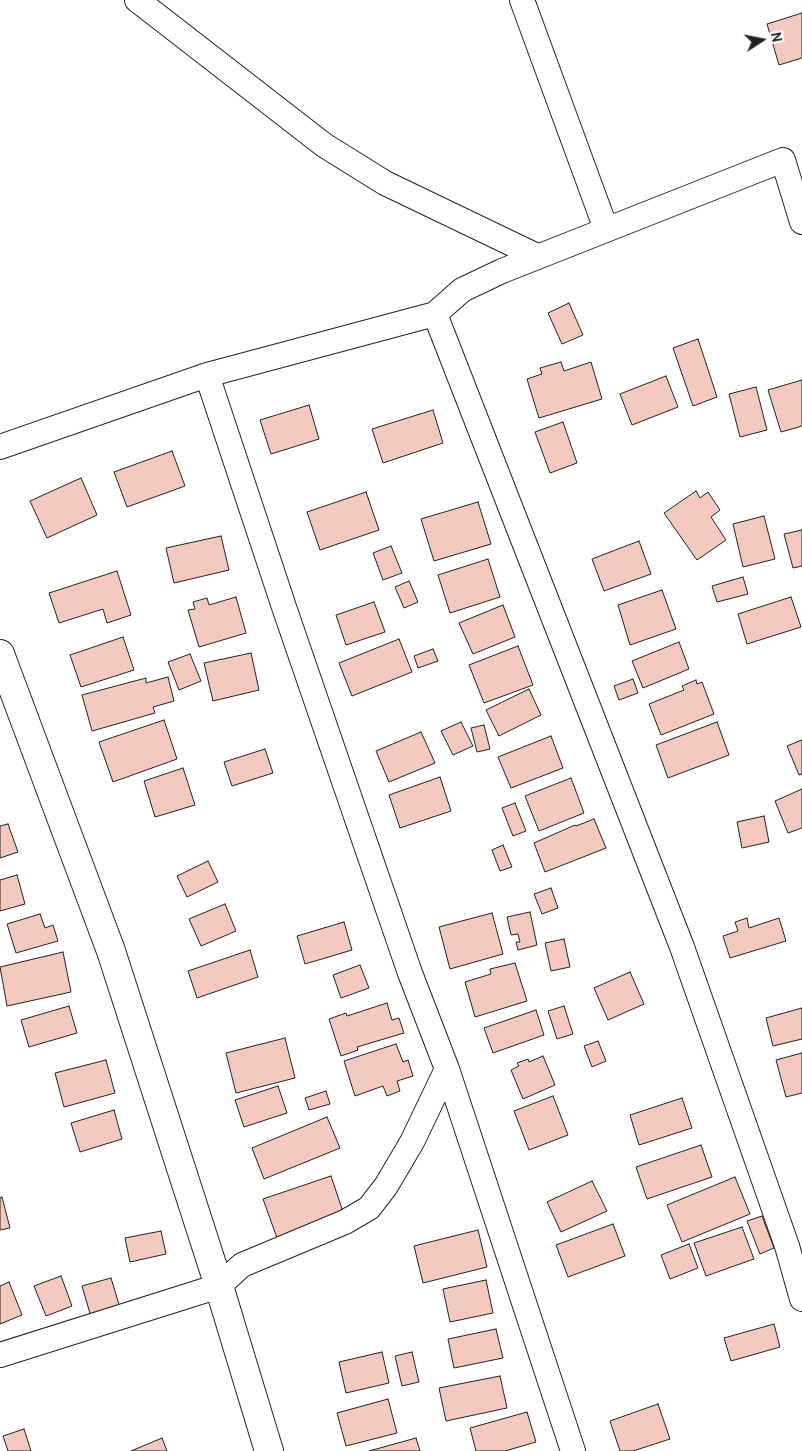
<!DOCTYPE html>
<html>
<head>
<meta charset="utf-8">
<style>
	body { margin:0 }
	#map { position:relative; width:802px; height:1451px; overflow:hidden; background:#fff; font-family:Cabin,sans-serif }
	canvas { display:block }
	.north { position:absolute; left:737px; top:15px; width:50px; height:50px; -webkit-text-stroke:4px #fff; paint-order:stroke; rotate:79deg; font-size:14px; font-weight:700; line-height:20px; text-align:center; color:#222 }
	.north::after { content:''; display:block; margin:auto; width:18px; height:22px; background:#222; clip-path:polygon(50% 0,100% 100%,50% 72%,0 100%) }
</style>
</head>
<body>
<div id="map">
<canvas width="802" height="1451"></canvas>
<div class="north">N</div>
</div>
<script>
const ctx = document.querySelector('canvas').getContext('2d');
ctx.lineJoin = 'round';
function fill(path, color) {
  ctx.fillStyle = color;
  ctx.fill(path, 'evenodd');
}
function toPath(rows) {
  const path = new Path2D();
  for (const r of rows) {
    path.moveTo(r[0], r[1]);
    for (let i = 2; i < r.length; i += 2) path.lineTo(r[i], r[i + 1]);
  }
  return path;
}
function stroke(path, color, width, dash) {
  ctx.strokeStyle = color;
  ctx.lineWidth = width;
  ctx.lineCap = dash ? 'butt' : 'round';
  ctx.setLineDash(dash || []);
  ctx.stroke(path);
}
const building = toPath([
	[802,13,802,58,779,65,767,24,802,13],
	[569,303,583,335,562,344,548,313,569,303],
	[698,339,717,397,693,406,673,348,698,339],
	[561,362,564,371,591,362,602,399,539,418,527,379,542,374,540,368,561,362],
	[666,376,678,407,632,425,620,394,666,376],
	[802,380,802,426,781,432,768,390,802,380],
	[756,387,767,430,740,437,729,394,756,387],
	[309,405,319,439,271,454,260,420,309,405],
	[433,410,443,443,383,463,372,429,433,410],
	[563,422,577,463,550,473,535,432,563,422],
	[172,451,185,486,127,507,114,472,172,451],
	[81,478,97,515,47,538,30,501,81,478],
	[696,491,700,498,708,492,720,510,711,517,726,540,697,560,664,513,696,491],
	[366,492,379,530,320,550,307,512,366,492],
	[478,502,491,544,434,561,421,519,478,502],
	[764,516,775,559,743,567,733,524,764,516],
	[802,530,802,566,793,568,784,534,802,530],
	[221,536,229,570,174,583,166,548,221,536],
	[639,541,651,574,604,591,592,559,639,541],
	[391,546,402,573,383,580,373,553,391,546],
	[488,559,500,597,450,613,438,575,488,559],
	[117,571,131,615,107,623,103,609,59,623,49,593,117,571],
	[743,577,748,594,717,602,712,586,743,577],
	[409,581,418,602,404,608,395,587,409,581],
	[662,590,676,629,630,645,618,605,662,590],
	[236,597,246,633,199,647,188,610,195,609,193,602,207,598,209,605,236,597],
	[791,597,801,627,747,644,738,614,791,597],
	[374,602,385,632,346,645,336,615,374,602],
	[503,605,515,637,473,654,459,623,503,605],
	[123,637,134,670,81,687,70,655,123,637],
	[399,639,412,672,352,696,339,663,399,639],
	[679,642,689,669,643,688,632,661,679,642],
	[518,646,533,685,484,703,469,665,518,646],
	[433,649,438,661,418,668,414,656,433,649],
	[251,653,259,690,213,701,204,663,251,653],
	[190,654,201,681,179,690,168,662,190,654],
	[168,677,174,701,153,707,155,713,92,731,82,695,146,678,146,683,168,677],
	[633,679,638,693,619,700,614,686,633,679],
	[696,680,697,684,702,682,714,714,661,735,649,704,684,690,682,686,696,680],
	[529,689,541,715,499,736,486,710,529,689],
	[164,720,177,759,113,782,99,742,164,720],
	[461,722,473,746,453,755,441,731,461,722],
	[717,722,729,755,668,778,656,745,717,722],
	[484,725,490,749,477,752,471,728,484,725],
	[421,732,435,763,389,782,376,751,421,732],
	[551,736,563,768,511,788,498,757,551,736],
	[802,740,802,774,799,775,787,746,802,740],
	[265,749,273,773,232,786,224,762,265,749],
	[183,768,195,805,155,817,144,781,183,768],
	[440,777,451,811,400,828,389,795,440,777],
	[571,778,584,813,539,831,525,796,571,778],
	[802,789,802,828,788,833,775,801,802,789],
	[515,803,526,831,513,836,502,808,515,803],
	[764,816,769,842,742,848,737,822,764,816],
	[594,819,606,848,545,872,534,843,575,825,576,826,594,819],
	[8,824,18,852,0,858,0,826,8,824],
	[503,845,512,867,500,871,492,850,503,845],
	[208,861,218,882,187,897,177,876,208,861],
	[17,875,25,904,0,911,0,880,17,875],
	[551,888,558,908,542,914,534,894,551,888],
	[225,904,236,931,201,946,189,919,225,904],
	[530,912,537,945,518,950,516,942,520,942,518,934,511,935,507,917,530,912],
	[492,913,503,954,450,969,439,927,492,913],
	[40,914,45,928,53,925,58,941,16,953,7,924,40,914],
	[747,918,749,928,779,918,786,941,730,958,723,936,738,931,735,922,747,918],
	[344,922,352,950,305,964,297,936,344,922],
	[564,939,570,967,551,971,545,943,564,939],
	[250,950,258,977,197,998,188,971,250,950],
	[63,952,71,992,7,1006,0,967,63,952],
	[515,963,527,1001,475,1017,465,982,491,974,490,969,515,963],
	[360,965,369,988,341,998,333,975,360,965],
	[630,972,644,1004,608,1020,594,988,630,972],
	[387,1003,392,1020,399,1018,404,1033,357,1047,358,1050,341,1056,329,1019,346,1013,347,1016,387,1003],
	[69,1006,77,1033,29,1047,21,1020,69,1006],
	[564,1006,573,1034,557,1039,548,1011,564,1006],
	[802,1008,802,1039,773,1046,766,1018,802,1008],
	[536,1010,544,1035,493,1053,484,1028,536,1010],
	[285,1038,295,1078,236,1093,226,1053,285,1038],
	[598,1041,606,1061,592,1067,584,1046,598,1041],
	[396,1044,403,1062,408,1060,413,1076,397,1081,400,1091,387,1096,383,1086,355,1096,344,1061,396,1044],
	[802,1053,802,1093,786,1097,776,1060,802,1053],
	[543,1056,555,1085,523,1099,511,1070,519,1066,517,1063,528,1059,529,1062,543,1056],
	[106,1060,115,1093,64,1107,55,1073,106,1060],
	[278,1086,287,1113,244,1127,235,1100,278,1086],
	[326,1091,330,1104,309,1110,305,1098,326,1091],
	[553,1096,568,1135,529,1150,514,1111,553,1096],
	[682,1098,692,1128,639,1145,630,1115,682,1098],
	[114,1110,122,1139,80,1152,71,1123,114,1110],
	[327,1117,340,1148,264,1179,252,1148,327,1117],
	[701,1145,712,1177,647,1199,636,1167,701,1145],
	[331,1176,344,1215,277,1238,263,1199,331,1176],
	[735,1177,750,1214,682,1242,667,1205,735,1177],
	[592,1181,607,1211,561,1232,547,1202,592,1181],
	[2,1197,10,1228,0,1230,0,1198,2,1197],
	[762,1216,774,1248,760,1254,747,1221,762,1216],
	[613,1224,625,1256,568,1277,556,1245,613,1224],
	[742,1227,754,1259,706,1276,694,1243,742,1227],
	[478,1230,487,1267,423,1283,414,1246,478,1230],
	[161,1231,166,1254,130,1262,125,1238,161,1231],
	[689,1244,698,1268,670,1279,661,1255,689,1244],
	[61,1276,72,1306,46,1316,34,1286,61,1276],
	[111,1278,120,1308,91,1317,82,1286,111,1278],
	[486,1280,493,1313,450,1322,443,1289,486,1280],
	[9,1282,22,1315,0,1324,0,1286,9,1282],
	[774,1324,780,1347,731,1361,724,1338,774,1324],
	[496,1329,503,1358,454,1368,448,1339,496,1329],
	[382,1352,389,1383,346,1393,339,1362,382,1352],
	[412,1352,419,1382,402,1386,395,1356,412,1352],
	[500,1376,507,1408,446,1421,439,1388,500,1376],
	[388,1399,397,1433,346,1446,337,1413,388,1399],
	[658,1404,670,1439,633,1451,620,1451,610,1421,658,1404],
	[527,1412,536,1442,505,1451,476,1451,470,1428,527,1412],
	[24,1429,31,1451,8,1451,3,1436,24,1429],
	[162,1438,167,1451,131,1451,162,1438],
	[416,1438,420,1451,369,1451,416,1438]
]);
const minor = toPath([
	[137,0,324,145,385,183,537,256],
	[522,0,606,229],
	[435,314,682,947,787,1246,802,1299],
	[207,375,285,610,410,973,447,1069,573,1451],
	[0,447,207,375,435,314,462,290,502,271,783,160,802,222],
	[0,1355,219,1286,242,1265,345,1222,369,1208,386,1186,412,1142,447,1069]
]);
const tertiary = toPath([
	[0,654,111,951,219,1286,269,1451]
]);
fill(building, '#f3c9c0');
stroke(building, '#222', 1);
stroke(minor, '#222', 26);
stroke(tertiary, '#222', 30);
stroke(minor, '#fff', 24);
stroke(tertiary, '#fff', 28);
</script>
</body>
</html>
